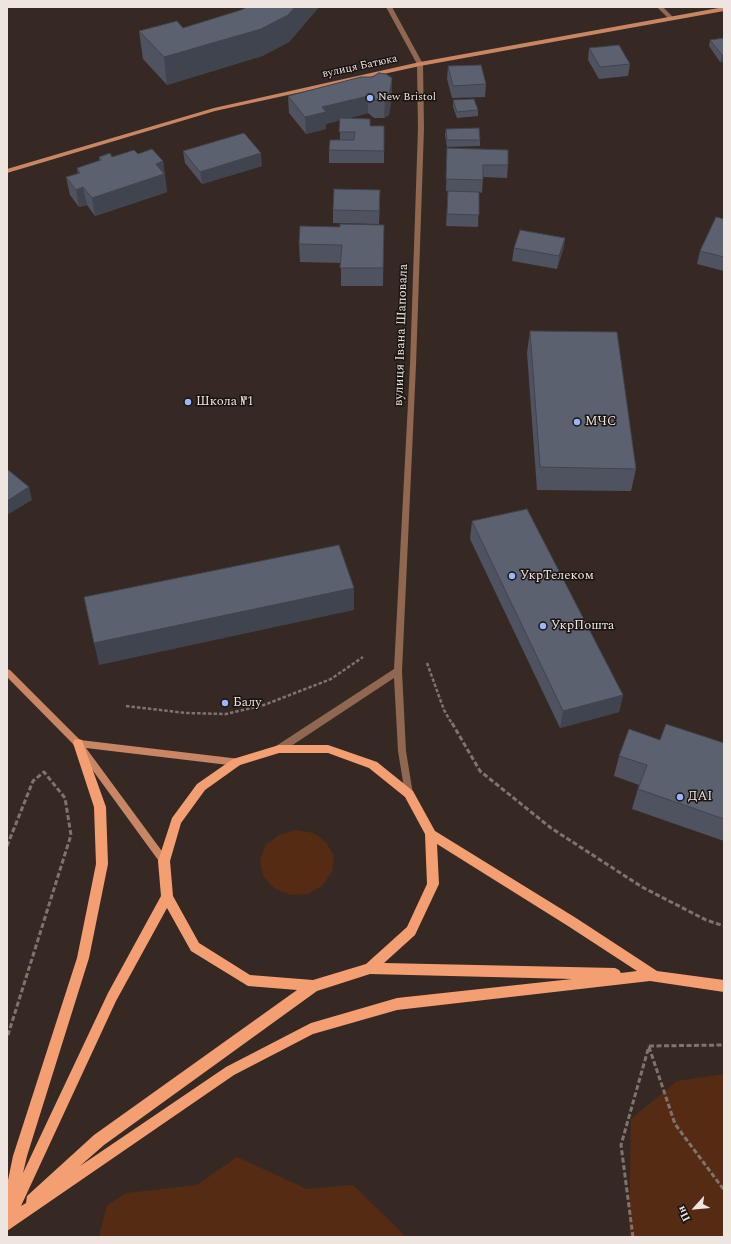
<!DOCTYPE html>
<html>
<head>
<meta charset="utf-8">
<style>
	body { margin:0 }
	#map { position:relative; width:731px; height:1244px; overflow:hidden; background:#362923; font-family:Spectral,serif }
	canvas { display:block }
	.frame { position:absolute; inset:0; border:8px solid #eee5e0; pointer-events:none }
	.north { position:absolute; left:675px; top:1188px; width:40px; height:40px; -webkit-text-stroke:3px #191310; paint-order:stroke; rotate:243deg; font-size:11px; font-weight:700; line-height:16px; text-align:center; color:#eee5e0 }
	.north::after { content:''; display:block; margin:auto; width:14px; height:18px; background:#eee5e0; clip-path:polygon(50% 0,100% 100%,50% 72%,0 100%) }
</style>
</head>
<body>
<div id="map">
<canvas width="731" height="1244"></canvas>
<div class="frame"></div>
<div class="north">Пн</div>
</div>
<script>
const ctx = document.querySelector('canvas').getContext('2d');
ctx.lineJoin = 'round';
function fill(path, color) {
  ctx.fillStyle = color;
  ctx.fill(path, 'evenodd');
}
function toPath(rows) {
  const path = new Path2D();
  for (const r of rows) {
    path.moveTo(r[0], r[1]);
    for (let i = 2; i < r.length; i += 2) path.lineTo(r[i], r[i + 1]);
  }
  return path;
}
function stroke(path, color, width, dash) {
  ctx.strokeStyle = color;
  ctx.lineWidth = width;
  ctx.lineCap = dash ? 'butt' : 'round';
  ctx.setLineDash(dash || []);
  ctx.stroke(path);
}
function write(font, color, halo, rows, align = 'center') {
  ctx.font = font + ' Spectral,serif';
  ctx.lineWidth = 3;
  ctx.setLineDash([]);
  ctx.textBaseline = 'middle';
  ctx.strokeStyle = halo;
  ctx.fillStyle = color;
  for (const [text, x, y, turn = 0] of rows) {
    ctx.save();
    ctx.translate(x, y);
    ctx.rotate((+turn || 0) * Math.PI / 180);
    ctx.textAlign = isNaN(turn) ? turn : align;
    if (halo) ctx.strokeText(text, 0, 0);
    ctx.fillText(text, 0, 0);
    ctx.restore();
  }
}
const green = toPath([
	[296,830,313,833,326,842,334,856,332,872,323,885,308,894,290,895,274,888,263,876,260,860,266,845,279,835],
	[724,1074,724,1237,629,1237,631,1119,677,1081],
	[237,1157,307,1189,353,1185,406,1237,99,1237,107,1205,127,1193,197,1185]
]);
const pathFar1 = toPath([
	[427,663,444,710,452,724],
	[126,706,186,713,226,714,264,705,331,679,363,657]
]);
const path = toPath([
	[452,723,480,771,551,828,642,887,706,920,724,926],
	[7,846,33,781,44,772,65,798,71,835,7,1038],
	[649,1046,724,1045],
	[649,1047,675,1124,724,1190],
	[633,1237,621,1145,649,1046]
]);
const street = toPath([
	[386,7,392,7,423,64,424,128,416,365,402,671,406,751,413,794,412,797,409,798,406,797,405,794,398,751,394,678,282,752,279,753,276,752,275,749,276,746,394,669,410,365,418,128,417,64,386,7],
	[657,7,663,7,674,18,674,20,670,20,657,7]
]);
const secondary = toPath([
	[724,7,724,11,420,66,215,111,7,173,7,169,214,108,420,62,724,7],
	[7,669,10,670,80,740,240,759,241,762,240,765,237,766,86,748,167,858,169,861,167,864,164,865,161,864,75,746,7,677,7,669]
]);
const primary = toPath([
	[78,739,82,740,83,743,106,807,108,864,89,958,27,1156,23,1173,108,993,161,896,158,861,172,818,197,784,233,759,279,745,328,745,377,762,413,791,435,831,576,918,657,971,724,980,724,992,650,981,397,1010,313,1034,234,1075,7,1231,7,1185,13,1156,77,958,96,864,94,807,73,743,74,740,78,739],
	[279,753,328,753,369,768,405,797,425,834,427,884,407,927,366,964,313,980,250,975,199,943,173,896,170,861,181,823,205,790,240,765,279,753],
	[437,844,568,926,637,971,621,973,619,970,615,968,384,963,415,935,439,884,437,844],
	[167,908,191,951,248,986,297,990,94,1135,27,1196,26,1203,21,1206,116,1001,167,908],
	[370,974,572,979,397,998,311,1023,226,1067,80,1166,104,1145,317,991,370,974]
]);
const wall = toPath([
	[247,7,319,7,289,42,262,56,167,85,143,59,139,31,183,28,241,10],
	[724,38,724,61,720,62,709,46,710,40],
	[589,48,630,64,628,76,599,79,588,60],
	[448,66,486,84,485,97,452,98,447,79],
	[392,78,392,95,389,115,384,118,374,118,368,113,347,119,370,126,384,126,384,163,329,163,329,150,340,140,340,120,326,124,326,129,306,134,289,113,288,96],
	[453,100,478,110,478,116,457,118,453,107],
	[446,129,480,140,480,146,447,147,445,135],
	[447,148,508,165,507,178,483,177,482,193,479,192,478,227,446,226,448,191,446,191],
	[183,151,262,166,202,184,185,163],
	[138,154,163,161,167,192,95,216,87,205,79,207,70,195,66,177,78,174,77,168,99,161,99,157,112,157],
	[380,202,379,224,333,223,333,210],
	[724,219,724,271,697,264,700,251],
	[384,225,383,286,341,286,341,263,300,262,299,244,340,227],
	[565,238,563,250,557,269,512,261,514,248],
	[530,331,636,469,631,491,537,490,527,353],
	[472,521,623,695,619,712,560,728,470,539],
	[660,740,724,743,724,841,632,809,639,785,614,776,619,756]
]);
const shadedWall = toPath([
	[295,7,319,7,289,42,262,56,167,85,164,57],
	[722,55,724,55,724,61,720,62],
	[392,78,392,95,389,115,384,118,385,100],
	[368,96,368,113,326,124,326,129,306,134,305,117,322,107],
	[261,153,262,166,202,184,200,172],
	[163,161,167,192,95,216,92,198,156,164],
	[83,187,87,205,79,207,76,190],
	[565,238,563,250,557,269,559,256],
	[29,487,32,500,7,515,7,501],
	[354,588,354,610,99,665,94,643],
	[623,695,619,712,560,728,563,711]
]);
const building = toPath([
	[247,7,295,7,288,15,261,29,164,57,139,31,177,21,183,28,241,10,247,7],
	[724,38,724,55,722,55,710,40,724,38],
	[619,45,630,64,600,67,589,48,619,45],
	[481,65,486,84,453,86,448,66,481,65],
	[379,73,386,74,392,78,389,97,385,100,374,100,368,96,322,107,326,112,305,117,288,96,361,77,372,77,379,73],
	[474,99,478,110,457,112,453,100,474,99],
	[340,118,370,119,370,126,384,126,384,151,329,150,330,140,354,140,355,132,339,132,340,118],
	[479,128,480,140,447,140,446,129,479,128],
	[244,133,261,153,200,172,183,151,244,133],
	[447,148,508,150,508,165,483,165,483,180,446,179,447,148],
	[152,149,163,161,156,164,164,174,92,198,83,187,76,190,66,177,80,173,77,168,101,160,99,157,110,153,112,157,134,150,138,154,152,149],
	[334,189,380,190,379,211,333,210,334,189],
	[448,191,479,192,479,215,447,214,448,191],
	[716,217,724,219,724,257,700,251,716,217],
	[340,224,384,225,383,268,340,268,342,245,299,244,300,226,340,227,340,224],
	[520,230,565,238,559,256,514,248,520,230],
	[530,331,617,332,636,469,540,467,530,331],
	[7,469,29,487,7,501,7,469],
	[527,509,623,695,563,711,472,521,527,509],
	[339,545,354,588,94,643,84,597,339,545],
	[666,724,724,743,724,819,638,789,647,765,619,756,629,729,660,740,666,724]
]);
const markers = [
	[370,98,4,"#9ab5fd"],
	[188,402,4,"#9ab5fd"],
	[577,422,4,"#9ab5fd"],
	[512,576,4,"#9ab5fd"],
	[543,626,4,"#9ab5fd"],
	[225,703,4,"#9ab5fd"],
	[680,797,4,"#9ab5fd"]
];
const farStreetnames = [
	["вулиця Батюка",360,67,-12]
];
const farPoinames = [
	["New Bristol",378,98]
];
const streetNames = [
	["вулиця Івана Шаповала",402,335,-88]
];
const poiNames = [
	["Школа №1",196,402],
	["МЧС",585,422],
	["УкрТелеком",520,576],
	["УкрПошта",551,626],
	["Балу",233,703],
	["ДАI",688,797]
];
fill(green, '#562b13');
stroke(pathFar1, '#7f736e', 2.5, [3.5, 2]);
stroke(path, '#7f736e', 3, [5, 2.5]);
fill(street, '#906751');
fill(secondary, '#c88664');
fill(primary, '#f49f72');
fill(wall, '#4f535f');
fill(shadedWall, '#40444e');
fill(building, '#5c616f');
stroke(building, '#40444e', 1);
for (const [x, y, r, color] of markers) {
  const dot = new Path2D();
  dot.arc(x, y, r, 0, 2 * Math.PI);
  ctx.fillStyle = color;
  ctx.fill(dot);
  stroke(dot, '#191310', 1.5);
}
write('11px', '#eee5e0', '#191310', farStreetnames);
write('11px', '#eee5e0', '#191310', farPoinames, 'left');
write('13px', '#eee5e0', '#191310', streetNames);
write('13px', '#eee5e0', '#191310', poiNames, 'left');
</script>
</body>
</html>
